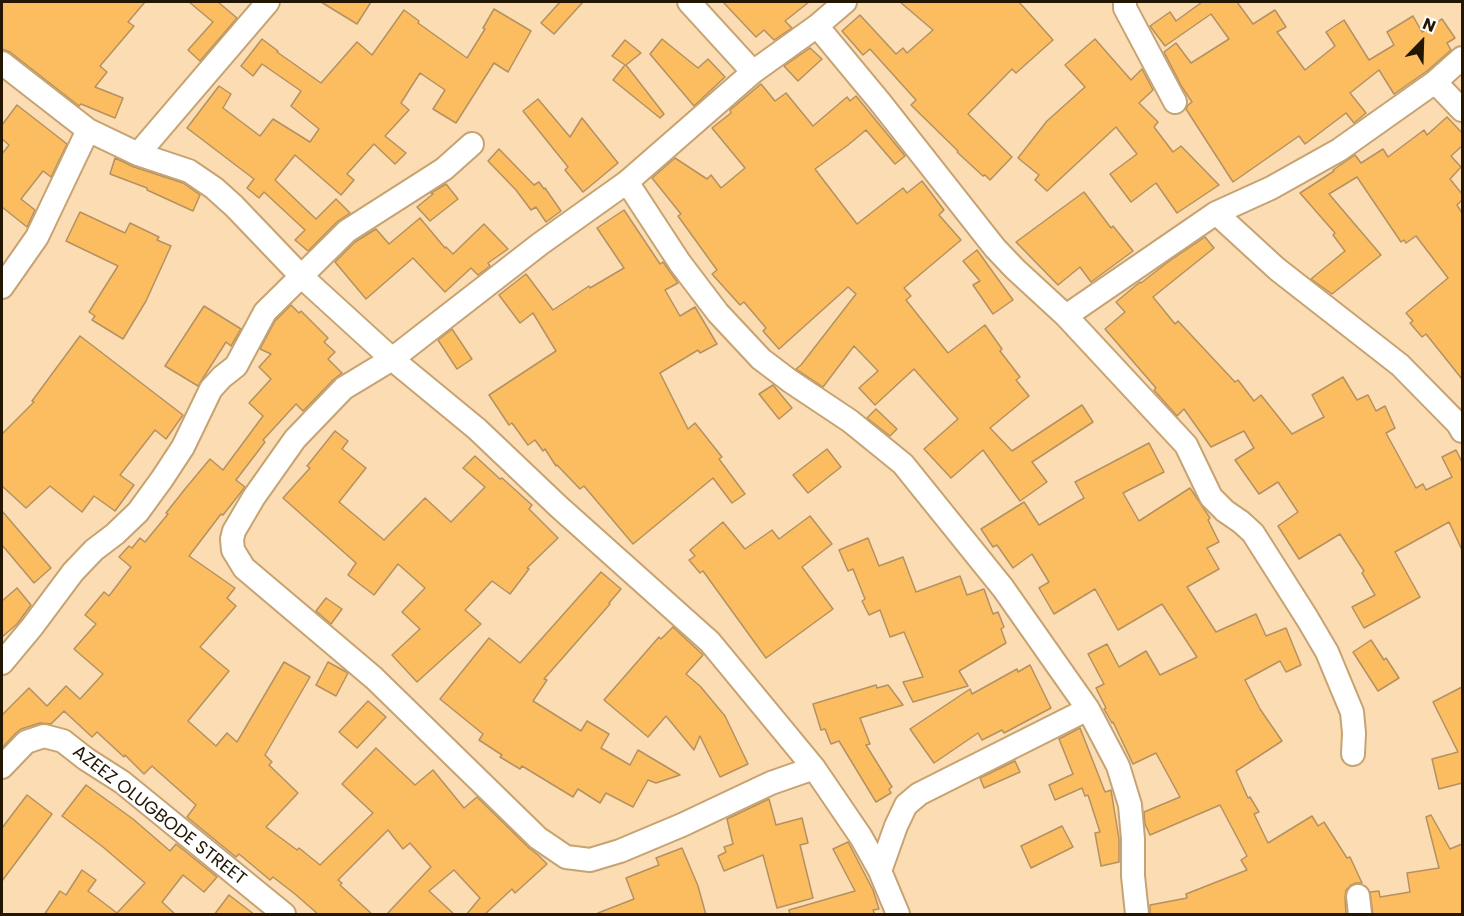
<!DOCTYPE html>
<html>
<head>
<meta charset="utf-8">
<style>
	body { margin:0 }
	#map { position:relative; width:1464px; height:916px; overflow:hidden; background:#fbdcb3; font-family:Poppins,sans-serif }
	canvas { display:block }
	.frame { position:absolute; inset:0; border:3px solid #231603; pointer-events:none }
	.north { position:absolute; left:1392px; top:12px; width:60px; height:60px; -webkit-text-stroke:4px #fff; paint-order:stroke; rotate:23deg; font-size:16px; font-weight:700; line-height:24px; text-align:center; color:#231603 }
	.north::after { content:''; display:block; margin:auto; width:21px; height:27px; background:#231603; clip-path:polygon(50% 0,100% 100%,50% 72%,0 100%) }
</style>
</head>
<body>
<div id="map">
<canvas width="1464" height="916"></canvas>
<div class="frame"></div>
<div class="north">N</div>
</div>
<script>
const ctx = document.querySelector('canvas').getContext('2d');
ctx.lineJoin = 'round';
function fill(path, color) {
  ctx.fillStyle = color;
  ctx.fill(path, 'evenodd');
}
function toPath(rows) {
  const path = new Path2D();
  for (const r of rows) {
    path.moveTo(r[0], r[1]);
    for (let i = 2; i < r.length; i += 2) path.lineTo(r[i], r[i + 1]);
  }
  return path;
}
function stroke(path, color, width, dash) {
  ctx.strokeStyle = color;
  ctx.lineWidth = width;
  ctx.lineCap = dash ? 'butt' : 'round';
  ctx.setLineDash(dash || []);
  ctx.stroke(path);
}
function write(font, color, halo, rows, align = 'center') {
  ctx.font = font + ' Poppins,sans-serif';
  ctx.lineWidth = 5;
  ctx.setLineDash([]);
  ctx.textBaseline = 'middle';
  ctx.strokeStyle = halo;
  ctx.fillStyle = color;
  for (const [text, x, y, turn = 0] of rows) {
    ctx.save();
    ctx.translate(x, y);
    ctx.rotate((+turn || 0) * Math.PI / 180);
    ctx.textAlign = isNaN(turn) ? turn : align;
    if (halo) ctx.strokeText(text, 0, 0);
    ctx.fillText(text, 0, 0);
    ctx.restore();
  }
}
const building = toPath([
	[2,2,145,2,128,22,134,26,100,66,107,72,95,87,123,98,115,118,81,104,79,106,10,52,2,49,2,2],
	[189,2,218,2,237,18,200,61,188,50,213,22,189,2],
	[321,2,371,2,357,24,321,2],
	[560,2,583,2,554,34,541,23,560,2],
	[723,2,809,2,785,21,792,28,774,40,764,30,756,37,723,2],
	[900,2,1019,2,1053,40,1016,73,1012,69,968,114,1012,157,990,180,985,175,983,176,957,152,958,151,911,105,916,100,870,49,863,55,842,31,860,15,896,54,903,48,907,53,933,30,900,2],
	[1202,2,1237,2,1253,24,1275,10,1286,27,1277,32,1305,70,1335,46,1326,32,1344,20,1369,60,1394,45,1387,32,1413,16,1422,32,1442,19,1455,38,1447,43,1451,50,1427,71,1394,94,1379,70,1350,93,1366,113,1354,123,1346,113,1305,144,1299,136,1233,182,1186,109,1188,105,1192,102,1182,87,1164,52,1176,43,1191,63,1229,39,1211,14,1165,46,1150,26,1170,12,1176,21,1202,2],
	[494,9,531,31,508,72,494,63,456,123,433,109,445,90,420,73,401,103,409,110,385,136,406,153,395,164,374,144,347,174,354,180,341,195,295,155,275,180,316,219,336,199,350,213,338,221,308,251,295,240,305,230,264,192,259,198,247,188,254,179,187,128,219,86,231,94,223,108,260,136,273,119,310,142,319,129,291,106,301,91,262,64,253,76,241,66,262,39,278,51,277,52,321,83,357,42,372,55,404,10,419,21,418,23,467,58,485,29,483,28,494,9],
	[662,39,698,68,708,59,725,77,694,106,650,54,662,39],
	[1095,39,1131,80,1142,69,1153,90,1139,103,1158,122,1154,127,1173,152,1181,146,1219,185,1177,213,1156,183,1131,202,1110,174,1137,154,1116,127,1047,191,1035,180,1039,175,1018,158,1047,121,1085,87,1065,65,1095,39],
	[625,40,641,53,626,65,664,114,660,118,613,80,625,65,612,56,625,40],
	[810,48,822,59,798,81,784,66,810,48],
	[761,84,775,101,786,93,813,126,847,97,850,101,856,96,905,156,895,164,866,130,848,145,815,169,857,224,903,188,907,193,922,181,944,210,939,215,961,240,904,288,911,296,906,300,948,353,985,325,1002,349,1000,351,1020,377,1016,380,1029,396,990,428,1012,451,1082,405,1093,422,1032,462,1047,482,1020,501,983,450,951,478,924,449,958,419,914,369,875,405,859,388,878,371,854,346,823,387,796,369,801,365,856,294,848,287,779,349,763,331,766,328,744,302,740,305,712,274,717,270,678,216,681,214,652,178,675,158,707,179,711,175,721,188,745,168,712,128,731,113,730,110,761,84],
	[538,99,570,137,582,118,618,163,583,192,565,170,568,167,523,111,538,99],
	[17,105,67,144,51,177,43,171,21,199,35,210,27,227,2,207,2,154,9,145,2,139,2,125,17,105],
	[1447,117,1462,133,1462,146,1451,156,1461,167,1450,179,1462,194,1462,200,1457,205,1462,213,1462,379,1426,334,1422,337,1410,323,1413,321,1406,313,1448,278,1416,236,1406,243,1404,240,1401,242,1357,177,1329,194,1381,255,1332,294,1311,279,1345,251,1333,235,1335,233,1300,193,1334,171,1333,170,1355,155,1361,163,1383,149,1388,157,1424,130,1427,135,1447,117],
	[499,149,534,185,539,182,544,189,545,188,561,211,546,222,536,207,531,210,516,190,488,161,499,149],
	[115,158,134,167,183,183,200,195,193,211,147,190,147,188,110,174,115,158],
	[446,184,458,199,430,221,417,207,433,194,431,193,446,184],
	[1084,192,1111,228,1113,226,1133,251,1091,282,1080,267,1058,285,1016,242,1084,192],
	[624,210,660,264,663,262,678,283,665,290,680,316,695,307,717,344,700,353,698,350,660,373,688,429,695,423,722,457,719,459,745,494,732,503,713,478,633,544,584,486,580,489,557,465,556,466,545,449,543,451,535,440,528,445,512,423,509,425,489,395,556,351,533,313,520,323,499,295,526,274,553,310,589,286,590,288,624,268,597,228,624,210],
	[80,212,125,233,130,223,159,237,157,240,171,246,146,301,123,339,92,320,95,316,89,312,118,266,66,241,80,212],
	[420,218,445,248,446,247,453,254,484,224,508,249,488,263,490,266,478,275,471,268,445,292,413,258,366,299,335,262,355,242,376,229,389,244,420,218],
	[1205,237,1214,248,1153,297,1175,324,1178,321,1235,382,1238,380,1254,401,1261,395,1292,434,1324,417,1312,395,1343,377,1357,400,1368,395,1376,411,1385,406,1395,428,1386,433,1416,488,1423,484,1426,490,1452,477,1442,457,1456,450,1462,462,1462,550,1449,522,1395,552,1420,597,1364,628,1352,607,1375,595,1362,573,1364,571,1340,534,1299,559,1278,526,1298,512,1278,482,1259,494,1235,460,1254,448,1244,431,1211,447,1184,409,1177,416,1154,390,1156,388,1105,329,1125,312,1116,302,1140,282,1141,283,1168,262,1205,237],
	[977,250,1013,300,993,314,973,285,980,281,963,261,977,250],
	[291,305,299,313,301,311,328,338,324,342,335,352,328,359,342,373,334,379,303,411,296,404,263,440,265,442,236,480,245,487,223,515,221,514,189,556,235,588,227,598,236,606,200,647,229,671,188,721,216,746,227,733,237,742,284,662,310,677,265,755,272,762,269,765,298,793,266,827,297,850,299,848,320,865,373,813,342,784,376,748,415,785,433,770,464,808,477,797,529,848,538,855,547,864,515,893,512,889,484,915,466,915,480,898,454,870,429,891,455,915,386,915,431,867,410,843,403,849,388,830,338,880,342,883,340,885,373,915,319,915,295,894,273,877,270,880,239,854,236,857,187,817,196,805,152,766,144,774,125,755,124,757,97,732,92,737,64,711,51,724,40,723,21,729,16,733,2,748,2,715,29,688,47,706,66,686,80,699,103,674,74,649,96,624,85,615,104,592,109,596,131,567,119,557,129,546,132,548,140,538,145,542,168,514,166,513,185,489,210,459,223,470,263,416,249,403,271,379,259,367,271,354,260,349,275,321,291,305],
	[204,306,241,329,231,346,226,342,198,386,165,366,204,306],
	[452,329,472,359,457,369,438,340,452,329],
	[80,336,183,415,166,439,155,430,120,475,134,485,115,511,94,496,82,512,50,486,26,508,2,486,2,434,34,402,32,401,80,336],
	[773,385,792,408,779,419,759,394,773,385],
	[876,409,897,429,890,436,867,418,876,409],
	[335,431,348,441,342,449,366,468,339,502,384,540,425,498,451,522,485,487,463,468,475,456,500,479,502,478,532,505,529,509,558,538,527,568,529,569,510,594,492,581,465,610,481,624,417,682,392,655,420,629,402,612,425,588,398,564,374,595,348,575,356,563,283,498,310,468,307,466,335,431],
	[1149,443,1164,472,1123,493,1139,521,1190,488,1210,518,1208,520,1219,542,1207,548,1219,569,1187,587,1216,632,1256,614,1266,636,1286,628,1301,665,1286,672,1280,661,1245,680,1260,709,1282,741,1236,771,1248,798,1250,797,1259,812,1254,814,1268,843,1312,816,1318,826,1324,822,1347,858,1350,857,1362,883,1356,883,1351,885,1346,890,1345,897,1346,915,1150,915,1150,905,1187,898,1186,894,1247,870,1241,860,1247,856,1220,805,1150,835,1145,824,1144,812,1180,797,1156,753,1133,764,1113,722,1112,723,1104,709,1106,708,1096,688,1104,684,1088,654,1107,644,1119,667,1146,651,1160,675,1197,657,1162,604,1118,630,1095,589,1054,614,1039,588,1049,582,1032,554,1013,568,997,545,993,547,981,529,1024,502,1039,525,1084,498,1075,482,1149,443],
	[827,449,841,467,808,493,793,475,827,449],
	[2,511,51,568,34,583,2,545,2,511],
	[810,516,832,544,802,567,833,609,766,658,703,571,700,573,689,560,695,556,690,550,723,522,745,549,772,530,779,539,810,516],
	[868,538,879,566,903,557,916,592,960,576,967,595,984,589,993,614,998,612,1004,627,1001,629,1006,643,959,671,968,686,913,702,903,682,923,677,904,632,890,637,880,610,869,615,862,601,865,599,853,569,848,571,839,550,868,538],
	[601,572,621,589,609,603,610,604,544,679,547,680,533,701,581,731,587,721,609,734,601,748,630,765,638,750,680,775,656,783,648,780,633,807,606,793,600,803,578,789,573,797,522,766,520,769,500,757,502,755,479,740,483,734,440,699,489,638,520,663,601,572],
	[17,588,31,605,17,624,2,637,2,601,17,588],
	[326,598,342,609,331,624,316,611,326,598],
	[673,627,703,655,686,674,700,686,725,716,748,764,720,777,700,736,694,750,666,716,648,737,604,700,659,637,661,639,673,627],
	[1371,640,1384,660,1386,658,1399,678,1378,691,1353,652,1371,640],
	[328,662,348,673,336,696,316,685,328,662],
	[1030,665,1051,708,1004,733,1002,730,982,740,978,733,934,763,910,729,970,689,972,694,1017,669,1018,672,1030,665],
	[876,685,877,688,888,685,903,705,860,718,870,744,866,745,892,787,889,789,891,793,876,802,839,741,831,744,825,729,821,730,813,704,876,685],
	[1462,687,1462,783,1439,789,1432,759,1458,752,1433,702,1462,687],
	[368,701,386,717,357,748,339,732,368,701],
	[1080,728,1105,792,1111,790,1119,839,1119,862,1101,866,1095,833,1100,832,1088,795,1085,796,1082,788,1055,800,1049,785,1073,774,1059,739,1080,728],
	[1015,761,1020,772,984,788,980,778,1015,761],
	[86,785,133,819,170,851,176,844,217,877,204,892,183,875,162,902,176,915,44,915,60,891,66,895,82,870,96,880,88,891,117,913,145,883,103,847,62,816,86,785],
	[27,795,52,814,2,881,2,828,27,795],
	[769,799,776,825,802,818,808,843,800,845,813,898,777,908,763,855,724,871,718,856,726,852,724,847,733,844,727,819,769,799],
	[1431,815,1450,849,1462,844,1462,915,1373,915,1370,892,1379,891,1380,897,1410,892,1407,873,1439,868,1426,817,1431,815],
	[1062,826,1073,847,1031,868,1021,846,1062,826],
	[848,842,873,890,879,909,873,910,875,915,790,915,789,910,855,891,833,849,848,842],
	[682,848,698,886,706,915,599,915,598,913,634,899,626,878,659,865,656,858,682,848],
	[229,895,255,915,214,915,229,895]
]);
const minor = toPath([
	[689,2,753,72],
	[1125,2,1125,8,1175,102],
	[817,26,880,102,995,248,1015,269,1066,316,1186,445,1211,497,1225,511,1241,522,1253,533,1307,618,1327,652,1352,712,1354,733,1353,754],
	[2,63,88,130,138,154,189,171,214,188,234,206,301,276,392,359,477,429,558,506,710,642,814,768,861,837,880,871,898,914],
	[1435,82,1462,110],
	[138,154,268,2],
	[627,182,680,263,718,313,761,359,790,381,850,421,903,464,1003,588,1057,665,1088,709,1118,766,1130,805,1133,839,1133,876,1137,914],
	[1216,213,1277,269,1400,365,1458,424,1462,431],
	[2,287,37,237,88,130],
	[1066,316,1216,213,1271,188,1339,150,1435,82,1462,58],
	[2,663,32,627,73,572,94,550,115,534,138,512,162,479,183,447,211,389,222,377,236,366,265,312,347,231,444,169,472,144],
	[2,767,26,742,44,736,63,741,86,759,122,782,284,914],
	[814,768,771,783,682,825,620,851,590,860,566,857,538,838,374,678,244,568,233,550,232,539,234,531,254,497,295,439,344,388,392,359,540,244,627,182,753,72,817,26,845,2],
	[880,871,896,826,906,805,919,794,1088,709],
	[1358,896,1360,914]
]);
const streetNames = [
	["AZEEZ OLUGBODE STREET",159,816,38]
];
fill(building, '#fcbd61');
stroke(building, '#b59160', 1.5);
stroke(minor, '#c7a371', 26);
stroke(minor, '#fff', 22);
write('18px', '#231603', '#fff', streetNames);
</script>
</body>
</html>
